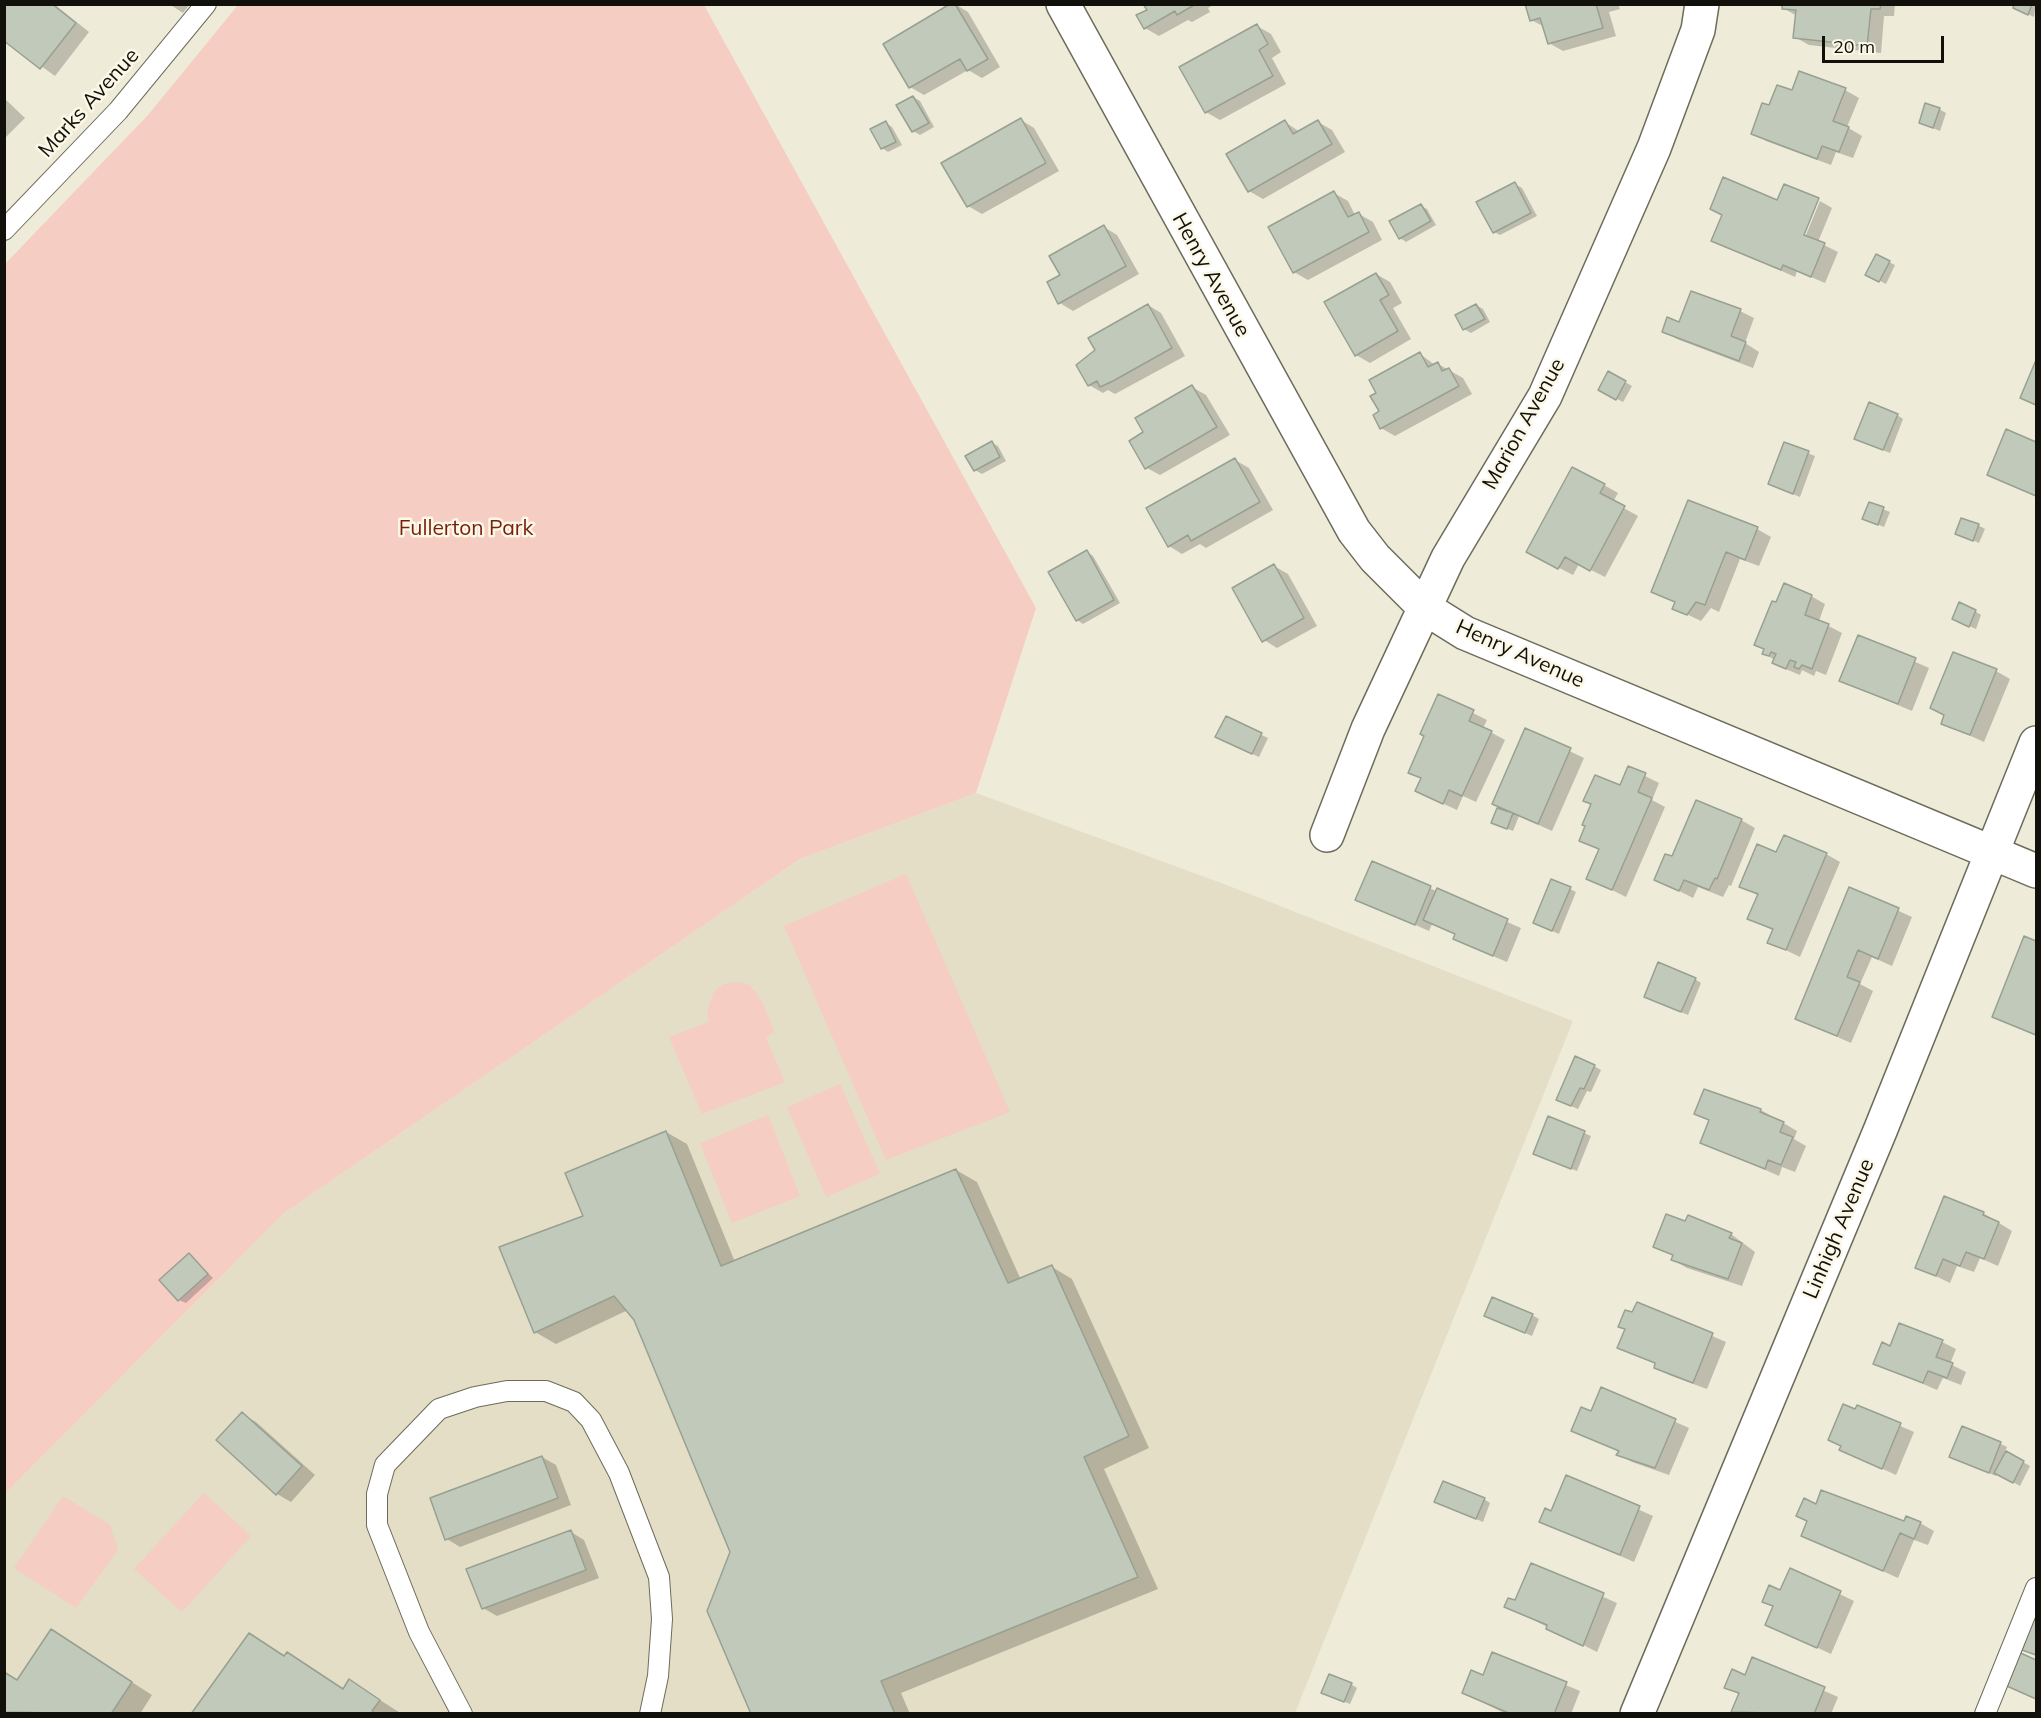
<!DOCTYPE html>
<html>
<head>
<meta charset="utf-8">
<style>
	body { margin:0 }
	#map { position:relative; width:2041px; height:1718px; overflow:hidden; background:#eeebd9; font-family:Mulish,sans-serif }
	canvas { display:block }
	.frame { position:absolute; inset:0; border:6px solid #11100a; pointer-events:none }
	.scale { position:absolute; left:1822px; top:36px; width:122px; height:27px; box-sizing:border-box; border:3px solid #11100a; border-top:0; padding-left:8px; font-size:18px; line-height:21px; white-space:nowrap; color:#11100a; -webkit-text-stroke:4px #fcf8e7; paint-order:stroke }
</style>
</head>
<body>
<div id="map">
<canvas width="2041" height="1718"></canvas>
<div class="frame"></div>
<div class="scale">20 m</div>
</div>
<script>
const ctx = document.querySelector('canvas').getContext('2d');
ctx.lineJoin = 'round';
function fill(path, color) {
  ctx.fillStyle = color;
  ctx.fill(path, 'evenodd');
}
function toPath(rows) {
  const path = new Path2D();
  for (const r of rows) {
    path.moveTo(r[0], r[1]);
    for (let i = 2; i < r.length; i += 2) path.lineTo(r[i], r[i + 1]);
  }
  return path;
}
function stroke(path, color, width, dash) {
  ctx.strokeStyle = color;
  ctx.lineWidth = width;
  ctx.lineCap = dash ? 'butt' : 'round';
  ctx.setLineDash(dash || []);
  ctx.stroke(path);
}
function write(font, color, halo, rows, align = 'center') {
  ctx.font = font + ' Mulish,sans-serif';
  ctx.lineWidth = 5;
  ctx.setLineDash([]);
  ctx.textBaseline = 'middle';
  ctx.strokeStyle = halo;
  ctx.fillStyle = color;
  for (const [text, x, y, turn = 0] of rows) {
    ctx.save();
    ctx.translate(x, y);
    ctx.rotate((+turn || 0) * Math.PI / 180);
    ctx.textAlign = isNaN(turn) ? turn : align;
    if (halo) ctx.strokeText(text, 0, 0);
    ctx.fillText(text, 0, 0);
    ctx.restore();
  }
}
const built = toPath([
	[976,793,1224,884,1573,1021,1295,1713,5,1714,5,1494,283,1214,800,859]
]);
const green = toPath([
	[238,5,704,5,1036,608,976,793,800,859,283,1214,5,1494,5,264,148,115],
	[906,874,1010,1112,886,1160,784,926],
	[735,982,747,984,756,992,762,1002,774,1031,766,1038,785,1082,702,1114,669,1037,709,1022,707,1011,714,991,724,984],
	[840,1084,880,1174,826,1197,787,1107],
	[768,1115,800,1196,732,1223,700,1143],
	[204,1493,251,1536,182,1612,134,1569],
	[63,1496,110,1525,118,1550,76,1608,14,1568]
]);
const shadow = toPath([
	[4,4,54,4,89,32,55,76,4,39],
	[169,4,190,4,183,13],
	[955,4,968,12,1000,67,982,78,968,70,924,95,910,87],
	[1145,4,1215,4,1208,8,1210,12,1192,22,1188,20,1159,36,1145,28,1149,10],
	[1527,4,1618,4,1620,9,1609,12,1616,36,1563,51,1549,43,1545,27,1531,20],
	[1784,4,1895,4,1894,16,1884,16,1881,53,1809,45,1795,37,1797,16,1783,8],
	[2016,4,2036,4,2034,17,2021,11],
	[1257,26,1271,34,1281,52,1272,58,1286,84,1220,120,1206,112],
	[1845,90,1859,98,1847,127,1862,136,1853,158,1836,152,1831,165,1766,141,1753,133,1770,107,1793,92],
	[913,97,920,101,934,127,920,135,913,131],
	[4,98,25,118,4,139],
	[1939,109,1946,113,1940,131,1920,123],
	[1021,120,1034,128,1059,171,982,214,968,206],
	[1285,122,1300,132,1318,122,1332,130,1345,152,1263,199,1249,191],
	[886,123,892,127,902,145,888,152,882,148],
	[1515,184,1522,188,1537,216,1500,235,1494,232],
	[1334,193,1348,201,1355,215,1359,214,1373,222,1382,240,1308,280,1294,272],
	[1820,201,1832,208,1818,242,1838,252,1825,283,1797,271,1795,277,1713,240,1803,242],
	[1421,206,1427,209,1436,225,1406,242,1400,238],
	[1104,227,1117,235,1139,274,1073,311,1060,303,1062,276],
	[1889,262,1895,265,1886,284,1867,274],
	[1376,274,1390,282,1402,303,1393,308,1411,339,1370,363,1356,355],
	[1148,305,1161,313,1185,356,1115,394,1108,390,1103,393,1089,385],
	[1476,305,1483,309,1490,322,1471,333,1464,329],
	[1740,311,1754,318,1745,343,1759,352,1753,368,1677,339,1663,331],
	[1420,354,1435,365,1438,364,1463,378,1472,394,1395,436,1381,428],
	[2036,363,2036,406,2022,398],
	[1609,373,1632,386,1623,402,1600,390],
	[1192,387,1206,395,1230,435,1160,475,1147,468,1145,433],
	[1897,415,1903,419,1890,453,1862,442],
	[2007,431,2036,443,2036,496,1989,475],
	[992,443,998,446,1006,461,982,474,975,470],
	[1785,444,1815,456,1800,497,1776,487],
	[1235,460,1249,468,1273,510,1206,548,1200,544,1182,554,1169,546],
	[1604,485,1618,493,1613,502,1638,516,1605,577,1579,564,1573,575,1542,559],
	[1870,504,1890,512,1884,527,1864,519],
	[1978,525,1985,529,1979,543,1957,533],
	[1757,529,1771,537,1759,566,1740,559,1719,612,1711,608,1701,621,1674,608,1676,603,1653,592],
	[1087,552,1093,556,1120,603,1083,624,1077,620],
	[1274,566,1288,574,1317,626,1277,648,1264,640],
	[1811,596,1825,604,1819,621,1842,633,1826,675,1816,671,1814,676,1802,670,1800,675,1788,670,1774,663,1775,660,1764,654,1766,650,1756,644,1777,604],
	[1975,611,1981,615,1976,629,1960,622],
	[1859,637,1929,668,1912,711,1841,681],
	[1996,671,2010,679,1984,742,1942,723,1945,716,1931,708],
	[1439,696,1487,720,1483,728,1505,740,1476,802,1463,796,1457,810,1431,798,1422,779,1410,772,1426,736],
	[1226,718,1268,738,1259,757,1223,741],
	[1525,730,1584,758,1552,831,1519,816,1513,831,1493,823,1508,812,1494,803],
	[1629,768,1659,783,1652,800,1665,807,1626,897,1588,878,1600,850,1581,840,1621,787],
	[1741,820,1755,828,1731,886,1729,885,1723,897,1698,887,1693,898,1656,879,1673,858],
	[1777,854,1826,854,1840,862,1800,957,1769,942,1774,931,1749,918,1759,896,1741,886],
	[1372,863,1521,928,1507,962,1469,946,1455,938,1457,935,1432,924,1429,931,1357,899],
	[1570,889,1576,892,1559,934,1541,926],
	[1850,889,1912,917,1892,966,1872,957,1860,984,1873,991,1851,1043,1797,1019],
	[2025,938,2036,943,2036,1036,1994,1017],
	[1695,979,1701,983,1688,1015,1652,1000],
	[1594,1066,1601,1070,1591,1092,1587,1091,1578,1109,1564,1103],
	[1705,1091,1761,1110,1797,1131,1794,1139,1806,1146,1795,1172,1782,1167,1779,1176,1702,1142,1710,1121,1696,1113],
	[1549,1118,1591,1136,1577,1171,1541,1157],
	[666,1132,687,1144,735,1262,956,1170,977,1182,1021,1280,1052,1267,1072,1279,1149,1448,1104,1469,1158,1589,901,1693,910,1714,752,1714,731,1552,635,1319,628,1310,556,1344,535,1332,585,1217],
	[1983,1213,2012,1231,1998,1266,1980,1258,1974,1272,1957,1266,1950,1283,1917,1267],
	[1686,1223,1731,1234,1755,1252,1742,1286,1687,1268,1673,1260,1674,1256,1655,1246],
	[189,1255,213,1278,186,1303,179,1300],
	[1638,1304,1726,1342,1707,1389,1669,1375,1655,1367,1656,1364,1619,1347],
	[1532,1315,1539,1319,1532,1336,1492,1319],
	[1942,1342,1956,1349,1950,1364,1966,1372,1961,1385,1943,1378,1937,1390,1875,1363,1891,1348],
	[1602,1389,1689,1428,1669,1475,1632,1462,1618,1454,1620,1452,1573,1430,1592,1413],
	[1857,1407,1914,1432,1896,1475,1841,1450],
	[242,1414,256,1422,315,1475,291,1502,277,1494,218,1440],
	[1963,1428,2001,1444,2007,1447,2005,1452,2030,1466,2020,1486,1997,1473,1996,1476,1957,1460],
	[542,1457,556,1465,571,1505,460,1547,447,1539],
	[1566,1477,1653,1516,1634,1562,1541,1521,1552,1513],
	[1484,1499,1490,1503,1483,1522,1436,1502],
	[1817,1506,1905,1523,1920,1523,1934,1531,1928,1545,1914,1540,1898,1578,1802,1535],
	[571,1532,584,1540,599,1578,497,1616,483,1608],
	[1532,1565,1617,1603,1597,1652,1506,1606,1516,1602],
	[1790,1570,1854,1601,1831,1654,1767,1624,1774,1607,1764,1601,1781,1592],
	[52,1631,152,1695,140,1714,4,1714,4,1671,18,1681],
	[250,1635,285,1657,288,1654,344,1689,350,1681,402,1714,193,1714],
	[1492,1654,1580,1691,1571,1714,1506,1714,1464,1693,1484,1677],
	[1753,1659,1838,1697,1831,1714,1737,1714,1733,1711,1740,1695,1726,1687,1746,1677],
	[1351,1684,1357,1688,1350,1704,1329,1696]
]);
const building = toPath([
	[4,4,52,4,76,23,40,69,4,41,4,4],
	[950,4,955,4,988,59,967,71,960,59,909,88,883,44,950,4],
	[1143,4,1196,4,1177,15,1175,11,1144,29,1136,15,1147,10,1143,4],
	[1525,4,1596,4,1603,28,1548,44,1540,18,1530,21,1525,4],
	[1782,4,1881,4,1880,9,1871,9,1867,46,1793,38,1796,10,1782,9,1782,4],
	[2014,4,2032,4,2028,15,2013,8,2014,4],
	[1257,24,1268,44,1259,50,1273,76,1205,113,1179,67,1257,24],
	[1799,71,1846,88,1833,121,1849,127,1839,152,1822,146,1817,159,1751,134,1762,103,1769,105,1777,85,1792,90,1799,71],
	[913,96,929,123,912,132,896,105,913,96],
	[1925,103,1940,108,1933,128,1919,123,1925,103],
	[1021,118,1046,163,967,207,941,163,1021,118],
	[1285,120,1293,134,1318,120,1332,144,1248,192,1226,154,1285,120],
	[886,121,896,142,881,149,870,129,886,121],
	[1723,177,1777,200,1784,184,1819,198,1804,235,1825,243,1811,277,1783,265,1781,270,1711,241,1722,215,1710,209,1723,177],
	[1515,182,1531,213,1493,233,1476,202,1515,182],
	[1334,191,1348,217,1359,212,1369,232,1293,273,1268,227,1334,191],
	[1421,204,1431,221,1399,239,1389,221,1421,204],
	[1104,225,1126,266,1058,304,1047,282,1060,275,1049,256,1104,225],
	[1876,254,1890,261,1879,282,1865,275,1876,254],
	[1376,273,1389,295,1380,300,1398,331,1355,356,1324,302,1376,273],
	[1691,291,1741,309,1731,336,1746,342,1739,361,1662,332,1667,317,1679,322,1691,291],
	[1148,304,1172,348,1113,381,1100,387,1097,381,1088,386,1076,365,1095,350,1088,338,1148,304],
	[1476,304,1485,319,1463,330,1455,315,1476,304],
	[1420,352,1428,367,1438,362,1442,371,1449,368,1459,386,1380,429,1373,415,1379,411,1370,396,1376,393,1369,380,1420,352],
	[2036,360,2036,405,2020,398,2036,360],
	[1608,371,1626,381,1616,400,1598,390,1608,371],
	[1192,385,1217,427,1145,469,1129,441,1143,432,1135,418,1192,385],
	[1869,402,1898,414,1883,450,1854,439,1869,402],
	[2006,429,2036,442,2036,496,1987,475,2006,429],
	[992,441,1000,457,974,471,965,456,992,441],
	[1784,442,1809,451,1793,494,1768,484,1784,442],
	[1235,458,1260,502,1191,541,1188,535,1168,547,1146,508,1235,458],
	[1572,467,1605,484,1600,493,1625,506,1590,571,1565,557,1558,569,1526,552,1572,467],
	[1688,500,1758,527,1745,560,1726,552,1705,605,1696,602,1687,615,1672,609,1675,602,1651,592,1688,500],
	[1869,502,1884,507,1878,525,1862,519,1869,502],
	[1961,518,1979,524,1973,541,1955,534,1961,518],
	[1087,550,1114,600,1076,621,1048,572,1087,550],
	[1274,564,1304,618,1262,642,1232,588,1274,564],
	[1784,583,1812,595,1805,615,1829,624,1812,669,1802,665,1799,669,1794,667,1796,662,1790,660,1786,669,1772,663,1776,654,1771,652,1769,656,1762,654,1764,649,1754,645,1772,601,1776,602,1784,583],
	[1959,602,1976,610,1969,627,1952,619,1959,602],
	[1858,635,1916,658,1898,704,1839,681,1858,635],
	[1953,652,1997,669,1970,735,1941,724,1944,715,1930,708,1953,652],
	[1438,694,1474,710,1469,721,1492,731,1462,796,1449,790,1443,804,1415,791,1421,778,1408,773,1424,736,1420,734,1438,694],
	[1226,716,1262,733,1252,754,1215,737,1226,716],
	[1525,728,1571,748,1538,824,1492,804,1525,728],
	[1628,766,1646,773,1638,792,1652,798,1612,890,1586,879,1599,849,1579,841,1585,826,1582,825,1591,804,1583,801,1595,775,1620,785,1628,766],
	[1696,800,1742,819,1717,879,1715,878,1709,890,1684,880,1679,891,1654,880,1665,854,1672,856,1696,800],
	[1497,808,1513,813,1507,829,1491,823,1497,808],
	[1784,835,1827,853,1786,950,1767,943,1773,929,1747,919,1758,894,1739,887,1757,844,1776,852,1784,835],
	[1372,861,1431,886,1415,925,1355,900,1372,861],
	[1551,879,1571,887,1552,931,1533,923,1551,879],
	[1849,887,1899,908,1878,959,1858,950,1847,977,1860,982,1837,1036,1795,1019,1849,887],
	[1437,888,1508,919,1493,956,1453,939,1455,934,1423,920,1437,888],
	[2024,936,2036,941,2036,1035,1992,1017,2024,936],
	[1658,962,1696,978,1681,1012,1644,997,1658,962],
	[1575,1056,1595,1065,1584,1089,1580,1088,1571,1106,1556,1100,1575,1056],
	[1704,1089,1761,1109,1760,1112,1784,1122,1780,1132,1793,1137,1781,1165,1768,1160,1765,1169,1700,1143,1709,1120,1694,1114,1704,1089],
	[1548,1116,1585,1131,1571,1169,1533,1154,1548,1116],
	[666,1131,721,1266,956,1169,1008,1283,1052,1265,1129,1436,1084,1457,1138,1577,881,1681,895,1714,751,1714,707,1611,730,1552,634,1320,614,1296,534,1333,499,1247,583,1216,565,1173,666,1131],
	[1944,1196,1984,1212,1983,1215,1999,1222,1984,1259,1966,1252,1960,1266,1943,1259,1936,1276,1915,1268,1944,1196],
	[1666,1214,1685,1221,1688,1215,1732,1233,1729,1238,1742,1243,1728,1279,1671,1260,1673,1255,1653,1247,1666,1214],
	[189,1253,208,1274,178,1301,159,1280,189,1253],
	[1492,1297,1533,1314,1525,1333,1484,1316,1492,1297],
	[1637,1302,1713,1333,1693,1383,1654,1368,1655,1363,1617,1348,1625,1329,1618,1327,1625,1310,1632,1312,1637,1302],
	[1899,1323,1943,1340,1936,1357,1953,1363,1947,1378,1928,1371,1923,1383,1873,1364,1882,1342,1890,1346,1899,1323],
	[1601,1387,1676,1419,1655,1468,1616,1455,1619,1451,1571,1431,1581,1407,1591,1411,1601,1387],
	[1843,1404,1855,1409,1857,1405,1901,1423,1882,1469,1839,1450,1841,1446,1828,1440,1843,1404],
	[242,1412,302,1466,276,1495,216,1440,242,1412],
	[1962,1426,2001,1442,1989,1473,1949,1457,1962,1426],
	[2006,1451,2024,1461,2013,1483,1994,1473,2006,1451],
	[542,1456,558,1498,445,1540,430,1498,542,1456],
	[1566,1475,1640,1506,1620,1555,1539,1522,1545,1508,1551,1511,1566,1475],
	[1443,1481,1485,1498,1476,1519,1434,1502,1443,1481],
	[1821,1490,1904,1521,1906,1516,1921,1522,1914,1539,1900,1533,1883,1571,1801,1536,1807,1521,1796,1516,1804,1498,1816,1504,1821,1490],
	[571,1530,586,1570,482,1609,466,1569,571,1530],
	[1531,1563,1604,1593,1583,1646,1546,1629,1547,1625,1504,1607,1508,1598,1515,1600,1531,1563],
	[1790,1568,1841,1591,1817,1648,1765,1625,1773,1606,1762,1602,1769,1585,1780,1590,1790,1568],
	[2033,1618,2036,1619,2036,1655,2022,1650,2033,1618],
	[51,1629,132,1682,111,1714,4,1712,4,1672,17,1680,51,1629],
	[249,1633,284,1656,287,1652,343,1689,349,1679,380,1700,372,1711,376,1714,191,1714,249,1633],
	[2014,1650,2036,1660,2036,1699,2000,1683,2014,1650],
	[1492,1652,1567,1682,1554,1714,1511,1714,1462,1693,1471,1670,1483,1675,1492,1652],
	[1752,1657,1825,1687,1814,1714,1731,1712,1739,1693,1724,1688,1732,1669,1745,1675,1752,1657],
	[1329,1674,1352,1683,1344,1702,1321,1693,1329,1674]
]);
const lane = toPath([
	[4,230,118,111,206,4],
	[462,1714,419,1632,377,1525,377,1494,385,1465,439,1409,475,1397,507,1391,546,1391,574,1402,591,1420,619,1473,659,1577,662,1619,658,1676,650,1714],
	[1985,1714,2036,1588]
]);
const street = toPath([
	[1063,4,1354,531,1375,558,1425,608,1465,633,2036,871],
	[1327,835,1368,729,1448,558,1545,396,1654,148,1698,30,1702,4],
	[1637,1714,1880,1131,2036,743]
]);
const streetNames = [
	["Marks Avenue",89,103,-48],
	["Henry Avenue",1211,275,61],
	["Marion Avenue",1524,424,-61],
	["Henry Avenue",1520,654,24],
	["Linhigh Avenue",1839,1229,-67]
];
const parkNames = [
	["Fullerton Park",466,529]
];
fill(built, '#e3dec5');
fill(green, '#f6cdc3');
fill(shadow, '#0003');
fill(building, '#c1caba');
stroke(building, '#98a091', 1.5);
stroke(lane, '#6d6b5b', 22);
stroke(street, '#6d6b5b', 36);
stroke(lane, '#fff', 20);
stroke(street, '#fff', 33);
write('21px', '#11100a', '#fcf8e7', streetNames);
write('21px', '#781e0b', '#fcf8e7', parkNames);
</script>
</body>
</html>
